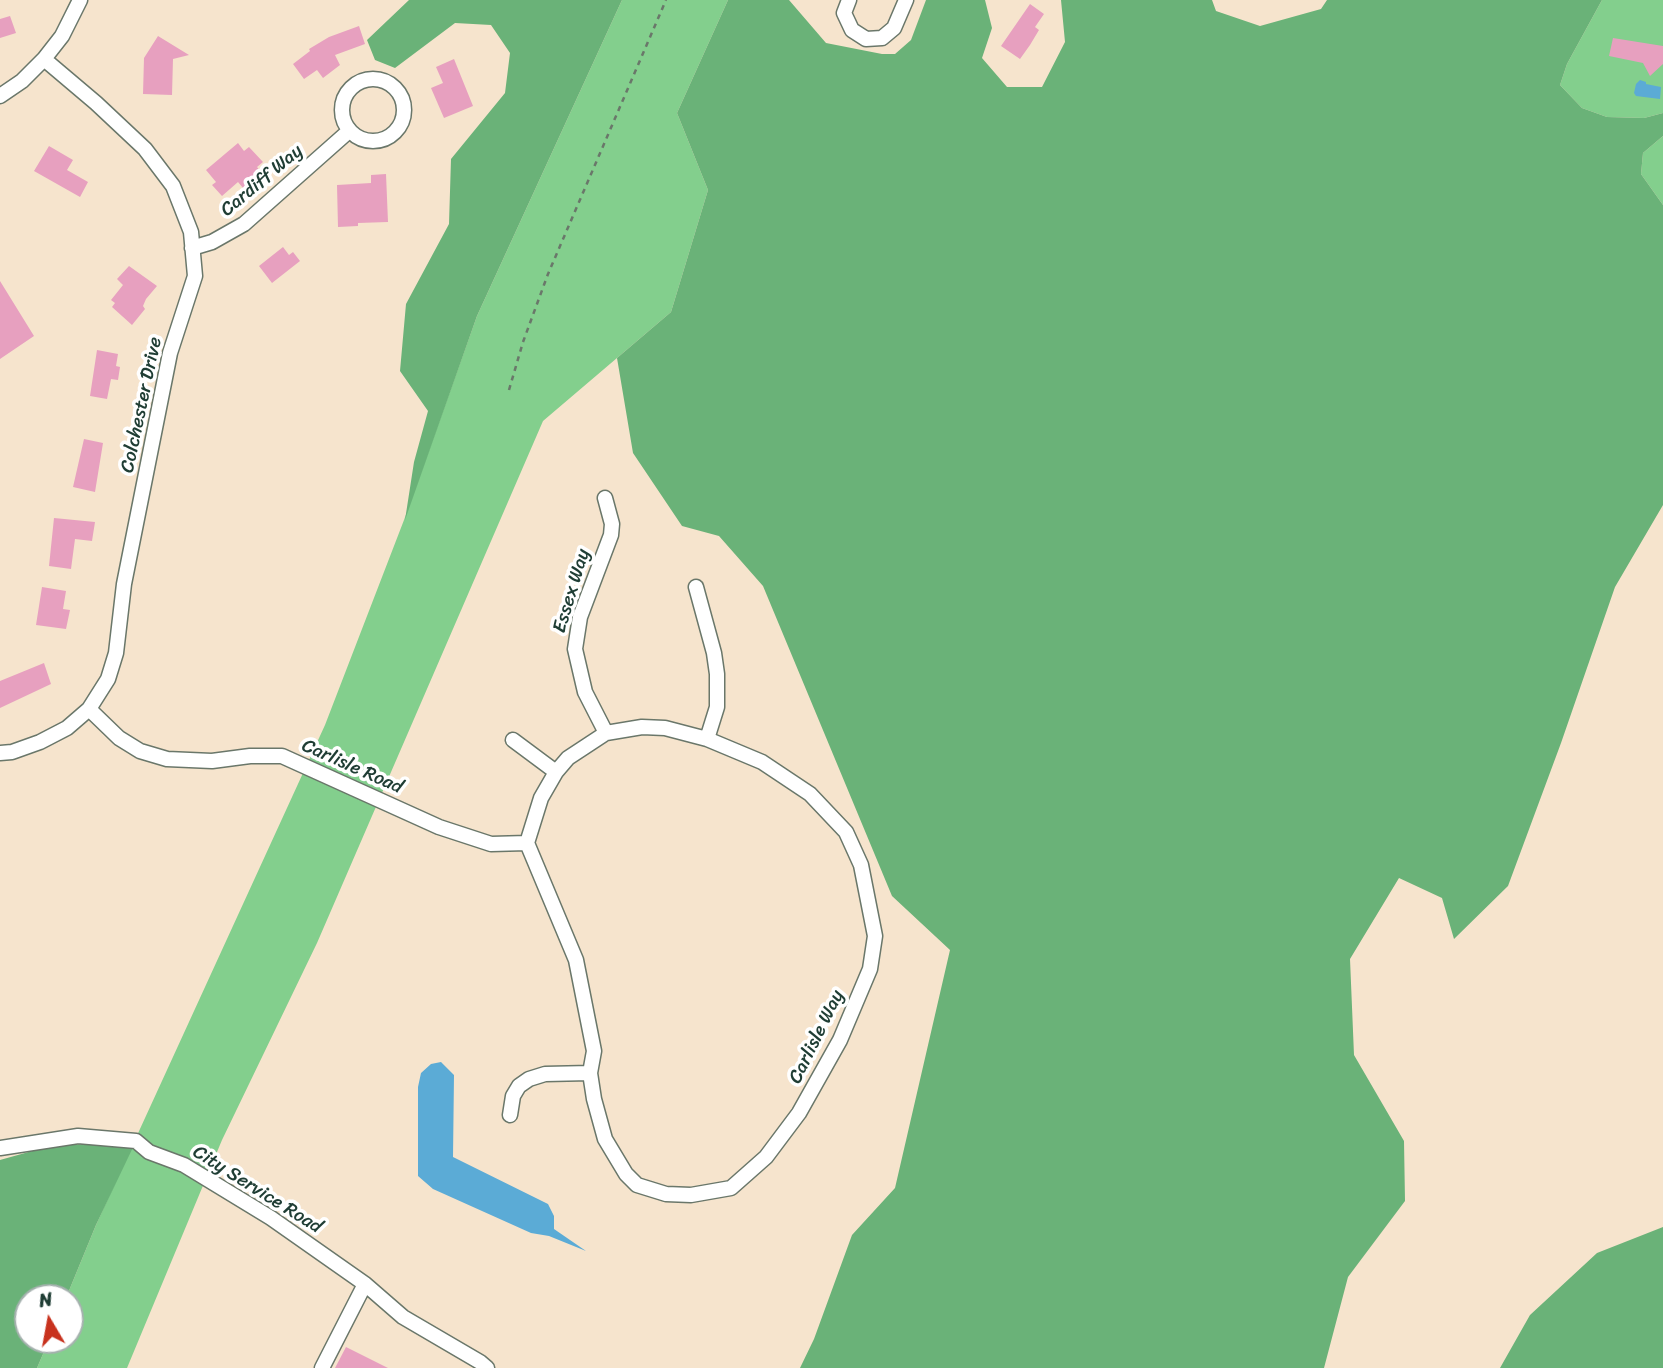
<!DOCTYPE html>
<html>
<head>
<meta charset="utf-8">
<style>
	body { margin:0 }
	#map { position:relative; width:1663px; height:1368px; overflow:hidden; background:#f6e4cd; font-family:Sriracha,sans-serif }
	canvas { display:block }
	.north { position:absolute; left:14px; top:1284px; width:70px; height:70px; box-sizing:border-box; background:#fff; border:2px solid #a5b1ae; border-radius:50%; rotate:350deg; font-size:19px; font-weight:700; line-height:28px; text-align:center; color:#1f3d34 }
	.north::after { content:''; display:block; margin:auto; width:24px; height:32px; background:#c8321e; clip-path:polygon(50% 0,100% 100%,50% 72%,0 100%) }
</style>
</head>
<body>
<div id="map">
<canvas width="1663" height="1368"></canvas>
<div class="north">N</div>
</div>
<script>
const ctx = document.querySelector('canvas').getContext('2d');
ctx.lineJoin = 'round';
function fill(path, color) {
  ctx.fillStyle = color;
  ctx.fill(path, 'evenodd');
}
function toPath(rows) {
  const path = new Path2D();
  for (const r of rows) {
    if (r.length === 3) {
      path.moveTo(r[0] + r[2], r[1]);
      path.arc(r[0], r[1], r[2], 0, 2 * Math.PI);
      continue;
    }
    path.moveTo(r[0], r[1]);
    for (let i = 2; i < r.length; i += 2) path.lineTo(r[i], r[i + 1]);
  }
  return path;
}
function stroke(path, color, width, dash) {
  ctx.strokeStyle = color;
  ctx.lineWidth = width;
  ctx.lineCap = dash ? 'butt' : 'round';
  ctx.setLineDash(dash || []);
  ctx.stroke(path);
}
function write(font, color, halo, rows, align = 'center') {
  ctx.font = font + ' Sriracha,sans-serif';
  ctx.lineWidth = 7;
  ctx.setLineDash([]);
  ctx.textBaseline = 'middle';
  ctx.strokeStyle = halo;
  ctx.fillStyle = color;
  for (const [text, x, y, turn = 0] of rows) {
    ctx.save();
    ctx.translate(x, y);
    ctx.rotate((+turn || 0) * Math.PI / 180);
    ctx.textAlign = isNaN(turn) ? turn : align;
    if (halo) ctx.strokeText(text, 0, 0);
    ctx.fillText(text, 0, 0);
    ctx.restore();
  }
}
const green = toPath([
	[622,0,728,0,677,113,708,190,671,312,543,421,317,943,222,1140,127,1368,37,1368,49,1340,70,1340,70,1298,66,1298,96,1225,325,725,404,520,477,316],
	[1602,0,1663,0,1663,113,1644,118,1607,117,1582,108,1560,85,1567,64],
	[1663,136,1663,205,1641,174,1643,153]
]);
const forest = toPath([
	[409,0,622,0,477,316,405,520,414,462,428,411,400,371,406,304,449,224,451,159,505,93,510,53,491,25,455,23,395,68,375,60,367,40],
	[728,0,789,0,826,43,882,54,895,54,911,40,926,0,985,0,992,28,982,58,1007,87,1042,87,1065,42,1061,0,1212,0,1216,11,1260,26,1321,9,1327,0,1602,0,1567,64,1560,85,1582,108,1607,117,1644,118,1663,113,1663,136,1643,153,1641,174,1663,205,1663,505,1615,587,1561,743,1508,886,1454,939,1442,898,1399,878,1350,959,1354,1055,1404,1141,1405,1201,1348,1277,1324,1368,800,1368,814,1339,852,1235,895,1188,950,950,892,896,763,586,719,536,682,526,633,453,617,358,671,312,708,190,677,113],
	[136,1141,96,1225,66,1298,28,1298,28,1340,49,1340,37,1368,0,1368,0,1160,50,1146],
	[1663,1227,1663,1368,1500,1368,1530,1315,1597,1253]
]);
const water = toPath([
	[1640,80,1646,82,1646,84,1661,87,1660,99,1636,96,1634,93,1636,84],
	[441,1062,454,1075,453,1157,548,1204,554,1216,554,1229,586,1251,549,1236,531,1233,433,1189,418,1176,418,1087,421,1073,431,1064]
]);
const building = toPath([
	[1030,4,1044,14,1035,27,1039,30,1030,45,1020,59,1001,46],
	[10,16,16,33,0,38,0,19],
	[359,26,365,44,335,55,340,65,323,78,317,70,304,79,293,64,310,51,309,49,329,37],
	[158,36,189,55,173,59,172,95,143,94,144,58],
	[1613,38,1663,46,1663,64,1650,76,1643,63,1609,56],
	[454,59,473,106,444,118,431,88,443,83,436,67],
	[238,143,244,151,249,147,263,162,257,167,261,172,243,188,238,182,222,196,212,185,216,182,206,170],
	[49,146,73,160,67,170,88,182,80,197,34,171],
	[386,174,388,222,358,223,358,226,338,227,337,185,371,183,371,175],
	[283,247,289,255,293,252,300,261,272,283,259,266],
	[129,266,157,286,146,299,143,306,145,309,132,325,112,307,115,303,111,300,123,285,117,279],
	[0,281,34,336,0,359],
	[97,350,118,354,116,366,120,367,118,380,111,379,107,399,90,396],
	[84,439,103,443,95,492,73,487],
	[54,518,95,522,92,541,75,539,71,569,49,566],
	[42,587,66,591,63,609,70,610,66,629,36,625],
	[44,663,51,684,0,708,0,681],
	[346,1347,388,1368,335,1368]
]);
const path = toPath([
	[509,390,523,342,548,274,666,0]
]);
const minor = toPath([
	[849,0,844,13,852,30,866,39,882,38,894,28,906,0],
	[373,110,31],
	[0,96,22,81,44,59,62,36,80,0],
	[192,248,212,242,244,224,349,131],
	[605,498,612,524,611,535,580,617,575,649,585,692,606,733],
	[696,587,714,653,717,674,717,707,707,739],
	[89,709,119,738,140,751,167,759,212,761,250,756,282,756,439,827,491,844,527,843],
	[642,727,665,728,707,739,762,762,810,794,846,832,861,865,875,936,870,969,840,1040,799,1113,766,1157,731,1188,691,1195,666,1194,637,1185,626,1174,605,1139,594,1099,590,1073,594,1051,576,960,527,843,541,798,556,772,568,758,606,733,642,727],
	[513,740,556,772],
	[0,753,12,752,40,742,67,728,89,709,108,679,116,653,124,584,170,353,195,276,191,232,173,186,145,149,96,103,44,59],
	[510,1115,513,1096,519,1086,529,1079,545,1074,590,1073],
	[0,1148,78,1136,136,1141,149,1152,184,1165,271,1218,365,1284,403,1317,480,1362,487,1368],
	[322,1368,365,1284]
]);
const streetNames = [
	["Cardiff Way",262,181,-40],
	["Colchester Drive",142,405,-78],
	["Essex Way",572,591,-73],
	["Carlisle Road",352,767,24],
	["Carlisle Way",817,1037,-64],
	["City Service Road",257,1190,32]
];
fill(green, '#83cf8d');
fill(forest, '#6ab278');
fill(water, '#5babd6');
fill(building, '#e7a0bf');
stroke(minor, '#6a776a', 17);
stroke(path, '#6a776a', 2.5, [5, 5]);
stroke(minor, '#fff', 14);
write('19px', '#1f3d34', '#fff', streetNames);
</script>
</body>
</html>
